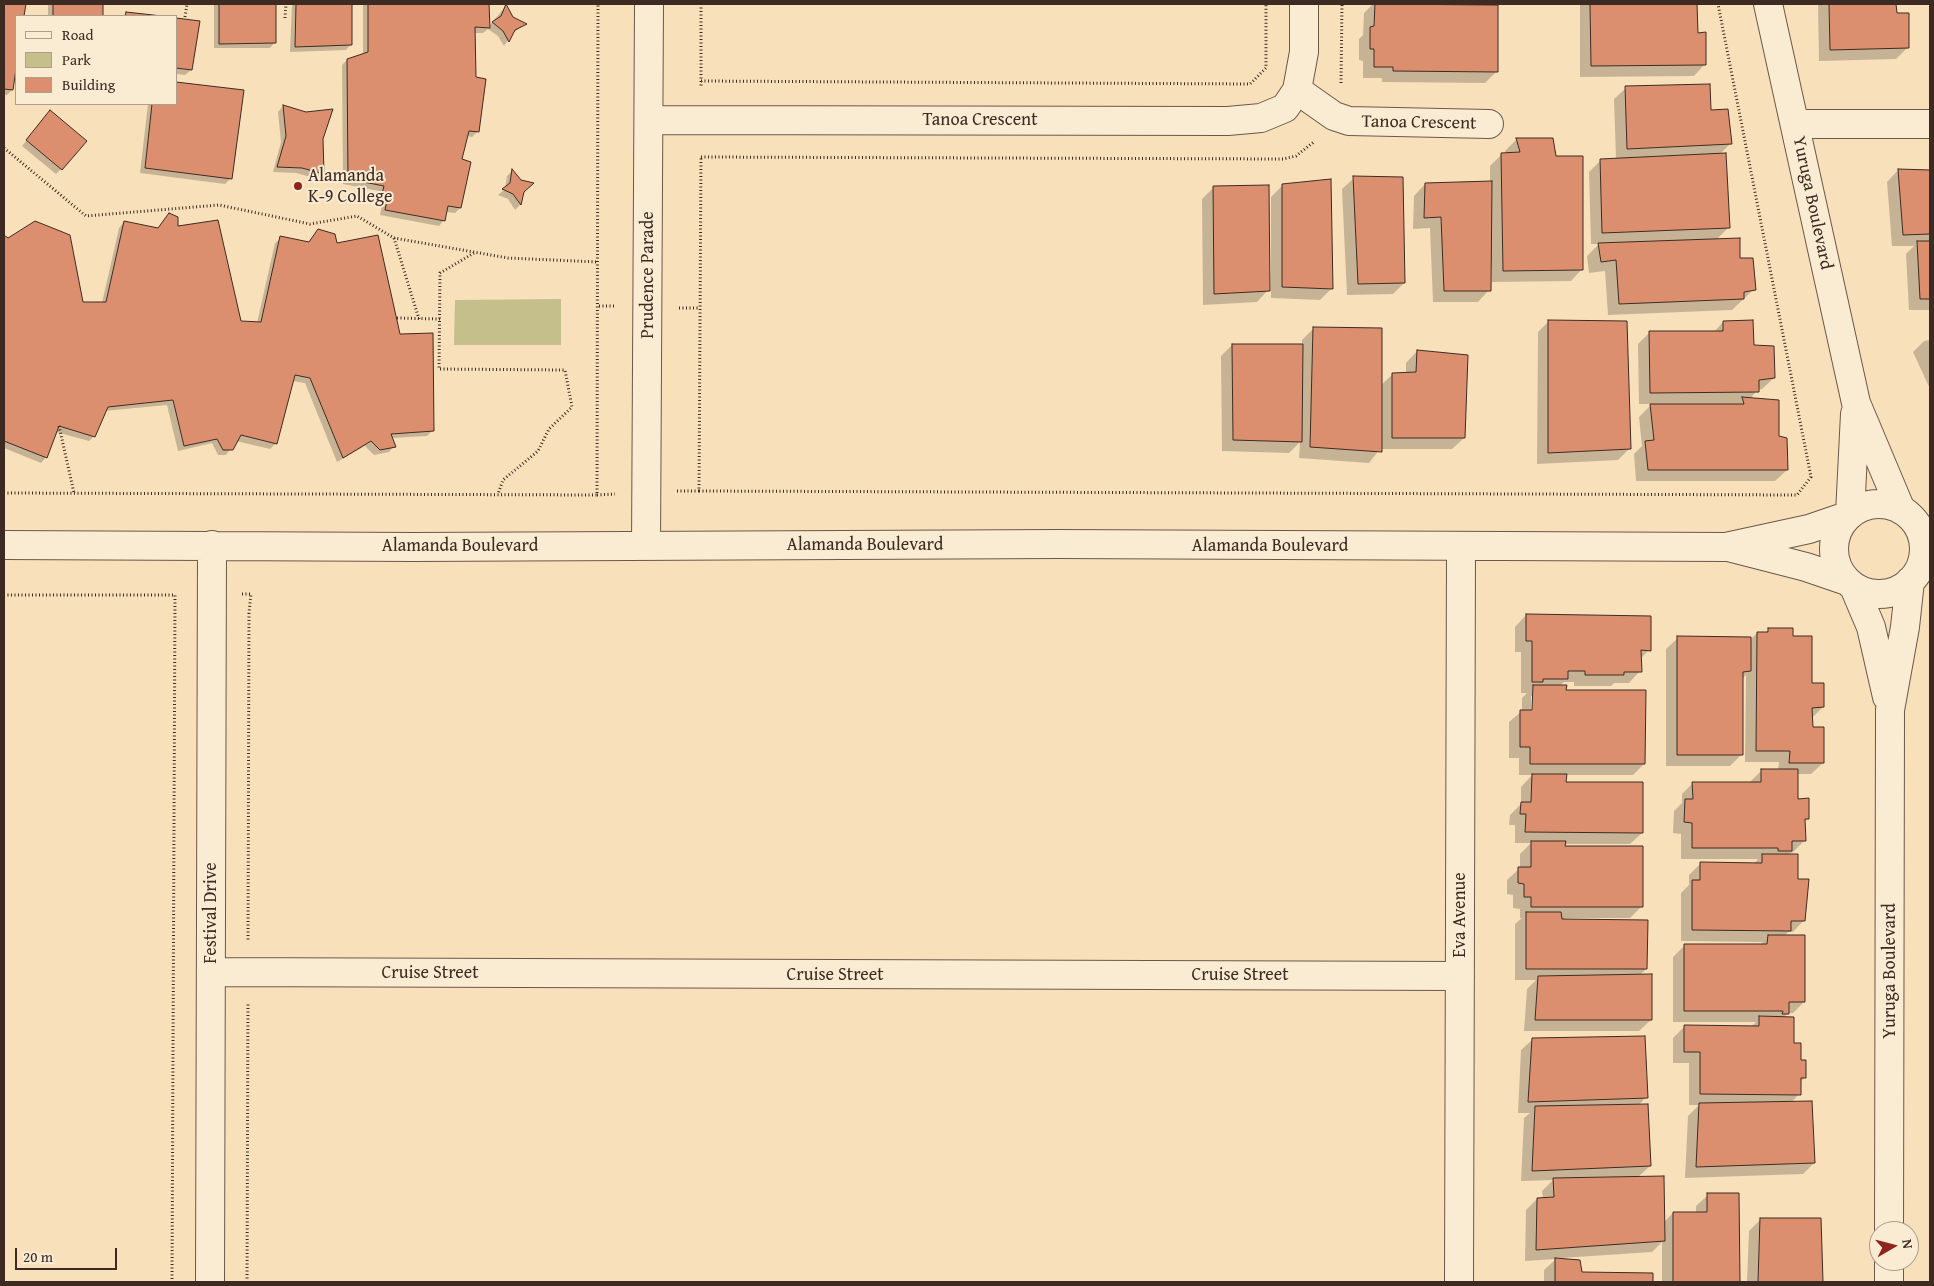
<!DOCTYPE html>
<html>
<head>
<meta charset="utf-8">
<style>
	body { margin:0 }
	#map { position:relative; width:1934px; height:1286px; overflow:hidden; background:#f8e0bb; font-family:"Gentium Book Plus",serif }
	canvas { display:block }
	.frame { position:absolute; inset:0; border:5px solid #3d2b23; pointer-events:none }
	.legend { position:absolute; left:15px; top:15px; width:162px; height:90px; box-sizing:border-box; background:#faebd3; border:1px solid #ae9e8d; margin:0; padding:6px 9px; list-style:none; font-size:15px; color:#3d2b23 }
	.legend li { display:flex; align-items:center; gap:10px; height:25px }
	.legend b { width:25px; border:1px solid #ae9e8d }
	.north { position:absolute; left:1869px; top:1221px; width:50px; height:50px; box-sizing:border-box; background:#faebd3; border:1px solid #ae9e8d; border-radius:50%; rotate:82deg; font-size:14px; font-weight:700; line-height:20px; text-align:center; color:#3d2b23 }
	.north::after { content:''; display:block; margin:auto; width:18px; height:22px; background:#8f2418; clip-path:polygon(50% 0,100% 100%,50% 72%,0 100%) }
	.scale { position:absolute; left:15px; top:1248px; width:102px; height:22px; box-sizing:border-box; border:2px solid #3d2b23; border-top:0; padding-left:6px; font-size:15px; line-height:18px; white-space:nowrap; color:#3d2b23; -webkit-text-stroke:4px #faebd3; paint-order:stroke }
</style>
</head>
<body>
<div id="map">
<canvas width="1934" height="1286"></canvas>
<div class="frame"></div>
<ul class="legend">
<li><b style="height:6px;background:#faebd3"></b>Road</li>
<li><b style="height:14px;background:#c5c08b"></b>Park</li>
<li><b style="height:14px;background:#db8f6e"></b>Building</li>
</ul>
<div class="north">N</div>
<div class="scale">20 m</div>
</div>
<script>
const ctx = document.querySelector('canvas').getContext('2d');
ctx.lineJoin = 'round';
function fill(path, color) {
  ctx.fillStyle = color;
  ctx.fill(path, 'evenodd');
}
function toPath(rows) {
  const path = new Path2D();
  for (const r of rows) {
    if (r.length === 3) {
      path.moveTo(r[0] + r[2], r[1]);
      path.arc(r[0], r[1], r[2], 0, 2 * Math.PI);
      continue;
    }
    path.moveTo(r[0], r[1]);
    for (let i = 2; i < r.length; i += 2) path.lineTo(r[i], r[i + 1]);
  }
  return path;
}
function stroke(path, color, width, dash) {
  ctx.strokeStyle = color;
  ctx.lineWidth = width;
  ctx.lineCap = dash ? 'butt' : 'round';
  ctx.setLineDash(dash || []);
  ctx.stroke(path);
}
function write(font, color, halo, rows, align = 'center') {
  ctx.font = font + ' "Gentium Book Plus",serif';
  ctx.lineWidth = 4;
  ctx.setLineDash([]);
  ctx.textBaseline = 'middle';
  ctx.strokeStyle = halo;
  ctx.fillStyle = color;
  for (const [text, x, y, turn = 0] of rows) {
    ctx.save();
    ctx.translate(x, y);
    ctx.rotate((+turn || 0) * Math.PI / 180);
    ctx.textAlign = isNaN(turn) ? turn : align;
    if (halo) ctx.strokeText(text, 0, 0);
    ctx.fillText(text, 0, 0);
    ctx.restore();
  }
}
const green = toPath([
	[561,299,561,345,454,345,455,300]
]);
const shadow = toPath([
	[4,4,24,4,22,16,16,16,16,60,12,90,7,95,4,95],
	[48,4,102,4,102,16,48,16],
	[214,4,275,4,275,42,270,48,214,48],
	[292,4,350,4,351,44,346,50,290,52],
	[363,4,488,4,488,27,506,6,512,18,525,24,513,33,504,46,498,36,488,29,483,33,474,33,478,131,472,137,467,136,461,159,460,208,455,213,446,212,444,220,439,226,380,215,383,200,378,199,379,191,343,184,342,65,347,60,363,55],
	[1373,4,1408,4,1408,6,1497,71,1485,83,1382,82,1382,78,1363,78,1363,61,1359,60,1359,39,1363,35,1364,13],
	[1580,4,1696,4,1697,35,1705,64,1694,76,1580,77],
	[1818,4,1895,4,1895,14,1908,47,1896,59,1819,61],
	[176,19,191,70,185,75,176,74],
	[1626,88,1710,111,1730,144,1719,155,1729,227,1716,240,1754,289,1732,310,1608,315,1605,271,1589,273,1587,256,1599,244,1591,244,1589,172,1601,160,1616,159,1614,99],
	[148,104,176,104,231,178,225,184,140,173],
	[283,106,321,139,323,174,318,179,296,173,273,172,281,142,278,112],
	[45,117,61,169,56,174,22,146],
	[1517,139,1582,269,1571,281,1492,282,1492,265,1490,265,1489,290,1478,302,1433,302,1430,228,1413,229,1414,196,1425,184,1490,183,1490,166,1502,154,1506,154,1505,151],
	[1898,170,1930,171,1930,310,1909,310,1906,254,1914,246,1892,246,1887,182],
	[512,171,523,192,520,205,515,210,508,199,498,195,505,189,507,176],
	[1354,178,1404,283,1393,294,1347,295,1342,189],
	[1283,185,1332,288,1320,300,1271,298,1271,197],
	[1214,187,1268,290,1257,302,1203,305,1202,199],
	[124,222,157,229,177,228,240,322,257,323,275,243,281,238,308,243,318,230,336,244,399,335,432,431,427,436,392,438,394,446,389,452,374,455,365,446,337,462,305,383,292,381,276,443,270,449,236,441,226,455,218,455,212,443,178,451,167,405,104,411,94,436,89,441,56,432,46,457,41,463,4,448,4,237,82,303,102,303,119,228],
	[1549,321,1630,448,1618,460,1537,464,1538,332],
	[1723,322,1753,346,1774,378,1762,389,1757,390,1750,399,1777,437,1787,470,1775,481,1636,481,1634,454,1642,446,1639,417,1652,404,1639,404,1638,344,1650,332,1713,333],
	[1314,328,1380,386,1393,374,1406,373,1406,363,1417,351,1464,438,1452,449,1380,449,1369,463,1299,458,1300,442,1289,453,1222,451,1221,356,1232,345,1302,345,1302,340],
	[1930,340,1930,389,1913,352,1924,341],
	[1526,615,1649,650,1640,659,1640,671,1629,683,1614,683,1611,686,1574,686,1574,682,1564,682,1559,686,1644,764,1633,775,1565,775,1565,783,1642,833,1630,844,1564,844,1564,848,1642,906,1630,918,1565,918,1565,920,1646,969,1639,976,1651,1020,1639,1031,1524,1031,1527,989,1536,980,1515,980,1515,924,1522,918,1520,918,1520,909,1513,908,1513,895,1507,894,1507,880,1520,868,1520,854,1531,843,1515,843,1515,825,1509,825,1510,815,1521,804,1521,787,1532,775,1519,775,1519,758,1509,758,1509,722,1522,711,1522,698,1527,693,1521,693,1521,652,1515,652,1515,627],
	[1531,696,1534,696,1533,716,1531,716],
	[1769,629,1792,637,1823,707,1811,719,1811,728,1823,763,1811,774,1797,774,1797,800,1808,818,1804,822,1804,841,1793,852,1786,855,1797,881,1804,920,1793,932,1788,932,1784,937,1804,1002,1793,1013,1788,1013,1783,1018,1804,1078,1799,1083,1799,1094,1791,1103,1814,1163,1803,1174,1685,1178,1688,1116,1699,1105,1689,1105,1689,1063,1673,1063,1673,1038,1685,1026,1751,1027,1756,1022,1673,1022,1673,957,1684,946,1760,945,1763,942,1681,941,1681,893,1689,885,1689,875,1700,864,1754,864,1758,859,1681,859,1681,834,1673,833,1674,811,1682,803,1682,794,1693,783,1750,782,1761,771,1778,771,1779,762,1745,762,1746,675,1742,679,1741,755,1730,766,1666,766,1666,649,1678,638,1750,640,1757,633,1765,633],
	[1533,1039,1646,1097,1638,1106,1650,1166,1637,1178,1663,1223,1673,1213,1696,1213,1696,1206,1708,1195,1738,1194,1739,1282,1662,1282,1662,1242,1652,1252,1561,1258,1581,1274,1651,1274,1651,1282,1544,1282,1544,1270,1556,1259,1525,1261,1526,1210,1537,1199,1543,1199,1542,1191,1553,1180,1521,1181,1524,1118,1530,1113,1518,1113,1521,1050],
	[1820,1219,1821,1282,1747,1282,1749,1231,1760,1220]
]);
const building = toPath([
	[4,4,26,4,24,16,16,16,16,69,13,90,4,89,4,4],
	[53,4,103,4,103,16,53,16,53,4],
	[219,4,276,4,276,43,219,44,219,4],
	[296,4,352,4,352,45,295,47,296,4],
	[368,4,489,4,490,28,475,27,476,77,486,79,479,132,469,131,462,159,471,162,461,208,448,206,445,221,385,210,388,195,382,194,384,186,348,179,347,59,368,52,368,4],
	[506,4,513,17,527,24,515,30,509,42,503,31,492,22,501,16,506,4],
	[1375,4,1498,5,1498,72,1393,71,1393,67,1374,67,1374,49,1370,49,1370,27,1374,26,1375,4],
	[1590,4,1697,4,1698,33,1706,32,1706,65,1591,66,1590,4],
	[1829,4,1896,4,1897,13,1909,13,1909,48,1830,50,1829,4],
	[126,12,162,16,125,16,126,12],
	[176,18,200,21,192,70,176,68,176,18],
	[176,82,244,90,232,179,145,168,152,104,176,104,176,82],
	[1710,84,1711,110,1728,109,1732,144,1627,149,1625,86,1710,84],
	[283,105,306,112,333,109,323,139,324,174,302,168,277,167,286,136,283,105],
	[50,110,87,141,62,170,26,140,50,110],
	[1516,138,1553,138,1556,156,1583,156,1583,270,1503,271,1501,153,1520,152,1516,138],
	[1726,153,1730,228,1602,233,1600,159,1726,153],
	[512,169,521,180,534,183,524,192,521,205,513,194,502,189,510,183,512,169],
	[1898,169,1930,170,1930,234,1903,235,1898,169],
	[1353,176,1403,177,1405,283,1358,284,1353,176],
	[1331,179,1333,289,1282,287,1282,184,1331,179],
	[1492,181,1491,291,1444,291,1441,217,1424,218,1425,183,1492,181],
	[1269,185,1270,291,1214,294,1213,186,1269,185],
	[169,213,178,217,178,226,218,220,241,321,261,322,280,236,309,242,318,229,335,234,337,243,378,235,400,334,433,333,434,431,391,434,396,447,380,450,371,441,343,458,310,378,295,375,277,444,241,435,233,450,223,450,217,439,184,446,173,400,108,407,95,437,59,426,47,458,4,441,4,235,8,238,35,221,70,235,83,302,106,302,124,221,158,228,169,213],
	[1740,238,1740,258,1753,258,1756,290,1744,292,1744,299,1619,304,1616,260,1601,262,1598,243,1740,238],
	[1917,241,1930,241,1930,299,1920,299,1917,241],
	[1548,320,1627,321,1631,449,1548,453,1548,320],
	[1753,320,1754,345,1774,346,1775,378,1759,380,1759,392,1650,393,1649,331,1723,331,1723,321,1753,320],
	[1313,327,1382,328,1382,452,1310,447,1313,327],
	[1232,344,1303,344,1302,442,1233,440,1232,344],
	[1417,350,1468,355,1465,438,1392,438,1392,373,1416,372,1417,350],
	[1742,397,1779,400,1779,436,1787,438,1788,470,1648,470,1645,441,1654,440,1650,404,1744,404,1742,397],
	[1526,614,1651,616,1651,651,1641,650,1642,672,1624,672,1624,675,1585,675,1585,671,1568,671,1568,679,1543,679,1543,682,1532,682,1532,641,1526,641,1526,614],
	[1768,628,1793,628,1793,636,1812,636,1812,683,1824,683,1824,707,1812,708,1813,727,1824,727,1824,763,1789,763,1790,751,1756,751,1757,632,1768,632,1768,628],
	[1677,636,1751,637,1751,671,1743,672,1743,755,1677,755,1677,636],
	[1533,685,1567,685,1566,690,1646,690,1645,764,1530,764,1530,747,1520,747,1520,710,1532,710,1533,685],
	[1761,769,1798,769,1798,799,1809,798,1809,819,1805,819,1806,841,1792,841,1792,851,1778,851,1778,848,1692,848,1692,823,1684,822,1685,799,1693,799,1692,782,1761,782,1761,769],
	[1532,774,1567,774,1566,782,1643,782,1643,833,1525,832,1526,814,1520,814,1521,802,1531,802,1532,774],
	[1531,841,1566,841,1565,846,1643,846,1643,907,1531,907,1531,897,1524,897,1524,884,1518,883,1518,867,1531,867,1531,841],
	[1762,854,1798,854,1798,879,1809,879,1805,921,1791,921,1791,931,1692,930,1692,880,1700,880,1700,862,1762,863,1762,854],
	[1526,912,1561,912,1562,919,1648,920,1647,969,1526,969,1526,912],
	[1768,935,1805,935,1805,1002,1789,1002,1789,1014,1782,1014,1783,1011,1684,1011,1684,944,1767,944,1768,935],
	[1652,974,1652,1020,1535,1020,1538,976,1652,974],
	[1759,1016,1794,1017,1794,1043,1801,1043,1801,1060,1806,1060,1806,1078,1801,1078,1801,1095,1700,1094,1700,1052,1684,1052,1684,1025,1759,1026,1759,1016],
	[1645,1036,1648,1098,1528,1102,1532,1038,1645,1036],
	[1812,1101,1815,1163,1696,1167,1699,1103,1812,1101],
	[1648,1104,1651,1166,1532,1171,1535,1106,1648,1104],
	[1664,1176,1665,1241,1536,1250,1537,1198,1554,1197,1553,1178,1664,1176],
	[1707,1193,1739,1193,1740,1282,1673,1282,1673,1212,1707,1212,1707,1193],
	[1760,1218,1821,1218,1823,1282,1758,1282,1760,1218],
	[1555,1258,1580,1260,1582,1272,1653,1273,1653,1282,1555,1282,1555,1258]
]);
const path = toPath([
	[701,4,701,88],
	[185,17,187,4],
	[285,18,286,4],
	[701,81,1250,84,1266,68,1266,4],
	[1341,83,1342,4],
	[4,148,86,216,219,205,310,224,357,216,394,238,508,258,598,262],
	[701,157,1283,159,1296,156,1315,141],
	[394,238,419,319],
	[474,253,440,273,439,369,565,370,572,407,549,429,538,451,503,480,498,494],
	[599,306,616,306],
	[679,308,699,308],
	[397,318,440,319],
	[59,426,74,493],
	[677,491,699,491,701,157],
	[699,491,1797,495,1811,477,1718,4],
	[4,493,597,495,598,4],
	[597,495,615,494],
	[242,594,251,594,249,613,248,942],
	[4,595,175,595,172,1282],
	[247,1282,248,1003]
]);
const minor = toPath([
	[1768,4,1856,403,1901,510],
	[1297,90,1334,116,1349,121,1489,124],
	[650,120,1228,121,1261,118,1285,108,1297,90,1304,52,1304,4],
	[1795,124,1930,124],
	[1879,549,45],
	[1850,514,1855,414],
	[4,545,414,547,1058,544,1726,547,1809,529,1847,516],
	[646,546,649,4],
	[1732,548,1806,567,1847,581],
	[1854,587,1871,627,1887,697],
	[211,972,1460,976],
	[1889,1231,1890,710,1905,627,1910,581],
	[210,1282,212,545],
	[1459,1282,1461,547],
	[1889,1282,1889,1261]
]);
const markers = [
	[298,186,5,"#8f2418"]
];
const streetNames = [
	["Tanoa Crescent",980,120],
	["Tanoa Crescent",1419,123,1],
	["Yuruga Boulevard",1812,203,78],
	["Prudence Parade",648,275,-90],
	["Alamanda Boulevard",865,545],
	["Alamanda Boulevard",460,546],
	["Alamanda Boulevard",1270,546],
	["Festival Drive",211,913,-90],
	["Eva Avenue",1460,915,-90],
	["Yuruga Boulevard",1890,971,-90],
	["Cruise Street",430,973],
	["Cruise Street",835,975],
	["Cruise Street",1240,975]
];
const poiNames = [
	["Alamanda",308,176],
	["K-9 College",308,197]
];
fill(green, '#c5c08b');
fill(shadow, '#0003');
fill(building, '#db8f6e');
stroke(building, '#3d2b23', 1);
stroke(minor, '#6c5849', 30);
stroke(path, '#3d2b23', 3, [1, 2.5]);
stroke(minor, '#faebd3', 28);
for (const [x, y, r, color] of markers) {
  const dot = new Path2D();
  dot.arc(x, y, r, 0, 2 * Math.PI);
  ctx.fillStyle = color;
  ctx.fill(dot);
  stroke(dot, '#faebd3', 2);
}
write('18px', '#3d2b23', '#faebd3', streetNames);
write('18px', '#3d2b23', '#faebd3', poiNames, 'left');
</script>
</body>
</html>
